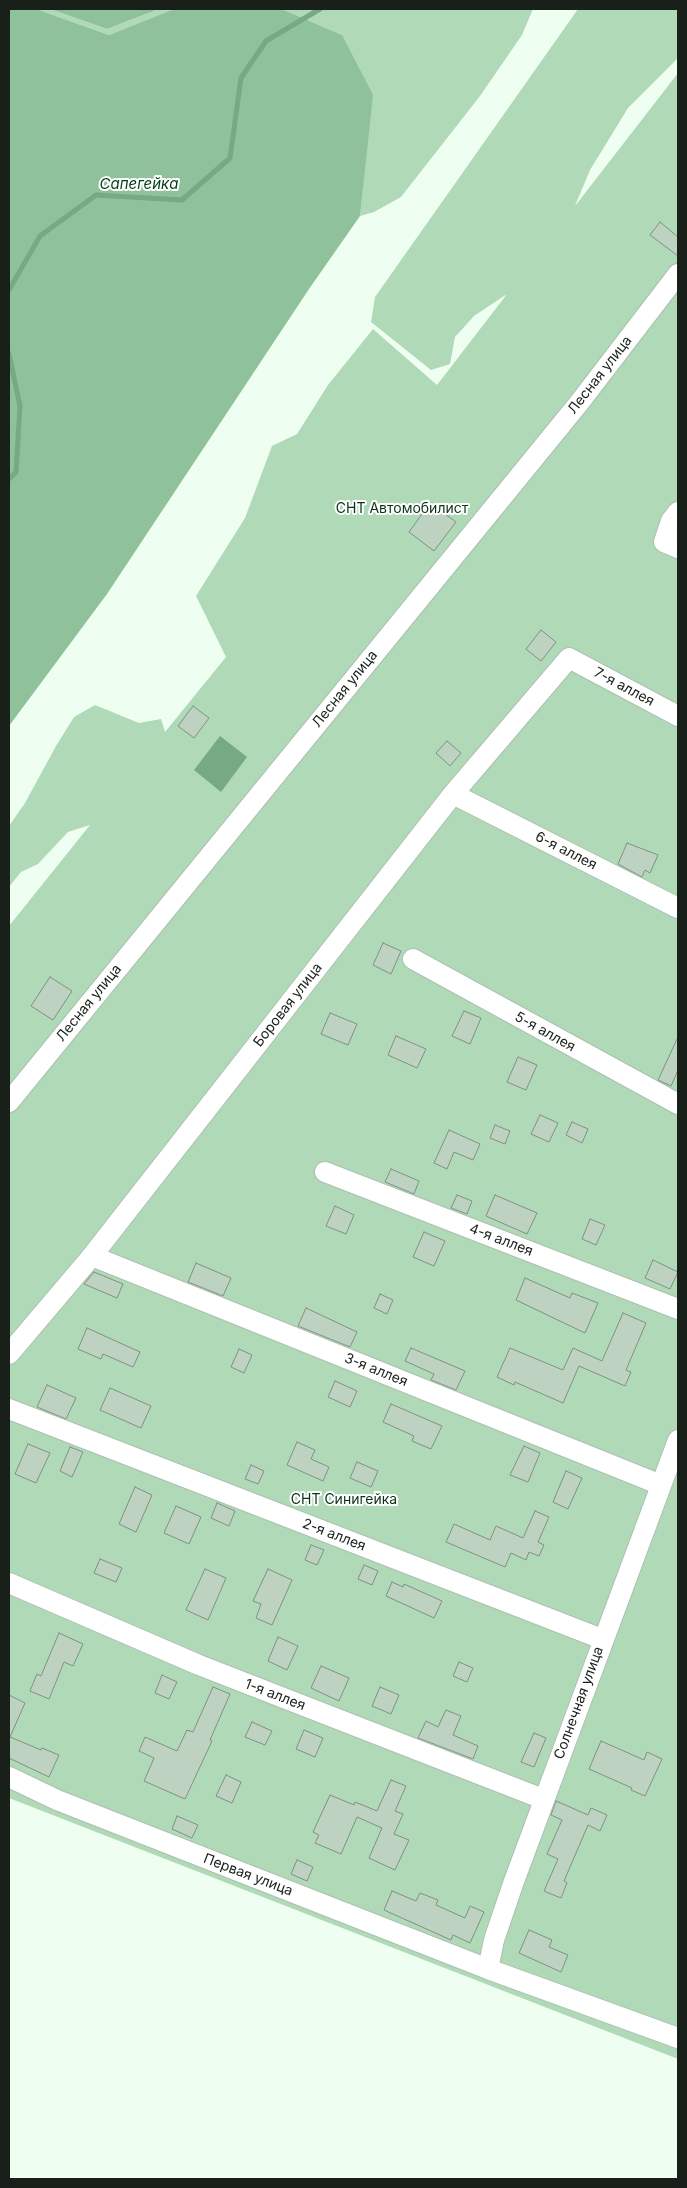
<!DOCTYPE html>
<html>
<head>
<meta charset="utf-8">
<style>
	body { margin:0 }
	#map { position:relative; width:687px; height:2188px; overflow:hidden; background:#eefff1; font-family:Inter,sans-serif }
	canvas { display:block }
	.frame { position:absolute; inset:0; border:10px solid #19201a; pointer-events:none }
</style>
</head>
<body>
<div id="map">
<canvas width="687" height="2188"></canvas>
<div class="frame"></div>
</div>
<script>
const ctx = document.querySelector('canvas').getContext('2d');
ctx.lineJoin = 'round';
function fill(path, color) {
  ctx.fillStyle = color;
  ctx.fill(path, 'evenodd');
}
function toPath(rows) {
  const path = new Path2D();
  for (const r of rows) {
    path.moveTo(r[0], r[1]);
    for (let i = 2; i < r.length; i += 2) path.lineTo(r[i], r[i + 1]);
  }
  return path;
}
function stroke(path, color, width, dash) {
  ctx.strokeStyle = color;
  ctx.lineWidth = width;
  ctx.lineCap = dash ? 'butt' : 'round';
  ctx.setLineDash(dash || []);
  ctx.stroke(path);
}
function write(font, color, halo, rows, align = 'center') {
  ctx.font = font + ' Inter,sans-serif';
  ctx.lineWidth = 4;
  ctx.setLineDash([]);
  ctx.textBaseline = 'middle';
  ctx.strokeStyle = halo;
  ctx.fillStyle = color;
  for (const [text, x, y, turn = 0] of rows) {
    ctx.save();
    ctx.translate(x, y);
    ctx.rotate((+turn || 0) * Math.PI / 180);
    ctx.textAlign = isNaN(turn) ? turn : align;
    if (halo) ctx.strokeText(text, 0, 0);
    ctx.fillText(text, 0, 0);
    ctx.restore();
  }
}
const green = toPath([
	[36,9,50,9,107,29,159,9,174,9,109,35],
	[282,9,533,9,522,35,480,96,401,197,374,212,360,216,364,175,342,35],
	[578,9,678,9,678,58,628,108,590,170,575,206,678,73,678,2059,9,1798,9,926,90,825,68,832,38,864,21,872,9,887,9,826,25,803,56,746,74,717,95,705,139,723,161,719,165,732,226,657,196,596,245,518,272,446,297,434,328,385,373,329,437,385,507,294,474,316,455,337,450,364,431,370,371,322,375,297]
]);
const forest = toPath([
	[9,9,36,9,109,35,174,9,282,9,342,35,373,95,360,216,309,289,107,594,9,726],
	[50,9,159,9,107,29]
]);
const water = toPath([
	[220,736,247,757,221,792,194,770]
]);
const stream = toPath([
	[9,290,40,236,96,195,182,200,230,158,241,78,266,41,320,9],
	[9,354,20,406,16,472,9,479]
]);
const building = toPath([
	[660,222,678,237,678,256,650,235,660,222],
	[430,503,456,522,434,551,409,532,430,503],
	[541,630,556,642,541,661,526,649,541,630],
	[193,706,209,718,194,738,178,726,193,706],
	[447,741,461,753,450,766,436,753,447,741],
	[627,843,658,855,650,873,645,870,642,877,618,864,627,843],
	[383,943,401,951,391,974,373,965,383,943],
	[50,977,72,991,53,1020,31,1006,50,977],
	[464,1011,481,1018,470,1044,452,1036,464,1011],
	[330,1013,357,1024,348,1045,321,1034,330,1013],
	[396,1036,426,1049,417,1068,388,1055,396,1036],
	[678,1037,678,1070,671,1086,658,1080,678,1037],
	[518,1057,537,1065,526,1090,507,1082,518,1057],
	[540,1115,558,1123,549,1142,531,1134,540,1115],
	[572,1122,588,1129,582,1143,566,1135,572,1122],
	[495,1125,510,1131,505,1144,490,1138,495,1125],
	[449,1130,480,1144,473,1160,454,1152,447,1169,434,1163,449,1130],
	[391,1169,419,1181,414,1194,385,1182,391,1169],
	[457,1195,472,1201,467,1214,451,1208,457,1195],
	[495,1195,537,1213,527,1234,486,1216,495,1195],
	[335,1206,354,1215,346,1234,326,1226,335,1206],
	[590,1219,605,1225,596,1245,582,1239,590,1219],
	[424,1232,445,1241,434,1266,413,1257,424,1232],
	[653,1260,678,1272,670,1289,645,1278,653,1260],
	[196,1263,231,1278,223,1296,188,1282,196,1263],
	[94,1272,123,1284,117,1298,84,1284,94,1272],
	[525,1278,570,1298,572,1293,598,1303,585,1333,516,1300,525,1278],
	[380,1294,393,1300,387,1314,374,1308,380,1294],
	[306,1308,357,1332,350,1347,298,1326,306,1308],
	[623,1313,646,1323,626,1370,631,1372,625,1386,579,1366,563,1403,515,1382,514,1385,497,1377,510,1348,563,1370,573,1348,602,1361,623,1313],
	[87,1328,140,1352,133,1367,103,1354,101,1359,78,1349,87,1328],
	[411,1348,465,1371,456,1390,431,1380,434,1374,405,1361,411,1348],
	[239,1349,252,1355,244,1373,231,1367,239,1349],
	[335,1381,357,1391,350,1407,328,1397,335,1381],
	[47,1385,76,1398,66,1419,37,1407,47,1385],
	[110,1388,151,1406,141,1428,100,1410,110,1388],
	[391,1404,442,1426,431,1449,412,1441,414,1436,383,1422,391,1404],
	[297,1442,315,1450,311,1459,329,1467,323,1481,287,1465,297,1442],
	[28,1444,50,1453,36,1483,15,1474,28,1444],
	[524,1446,540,1453,528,1482,510,1475,524,1446],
	[70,1447,83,1452,72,1477,60,1471,70,1447],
	[357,1462,378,1471,371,1487,350,1478,357,1462],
	[251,1465,264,1471,258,1484,245,1479,251,1465],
	[566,1471,582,1478,568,1509,553,1502,566,1471],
	[135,1487,152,1495,136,1532,119,1524,135,1487],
	[217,1503,235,1511,229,1526,211,1518,217,1503],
	[176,1506,201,1517,189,1544,164,1533,176,1506],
	[535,1511,549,1517,538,1542,544,1545,539,1556,529,1552,526,1560,511,1553,505,1567,446,1542,454,1524,490,1540,496,1526,523,1538,535,1511],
	[311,1545,324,1550,317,1565,305,1560,311,1545],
	[100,1559,122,1568,116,1582,94,1573,100,1559],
	[364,1565,378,1571,372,1585,358,1579,364,1565],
	[205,1569,226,1578,208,1620,186,1610,205,1569],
	[268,1569,292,1580,272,1625,256,1618,261,1604,253,1601,268,1569],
	[392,1582,403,1587,404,1584,442,1601,434,1618,386,1596,392,1582],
	[59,1633,83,1644,73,1666,64,1662,49,1699,30,1691,37,1674,41,1676,59,1633],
	[278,1637,298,1646,287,1670,268,1661,278,1637],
	[459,1662,473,1668,467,1682,453,1676,459,1662],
	[321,1666,349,1678,339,1701,311,1688,321,1666],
	[162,1675,177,1682,169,1699,155,1693,162,1675],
	[213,1687,230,1694,210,1740,212,1741,185,1799,144,1781,154,1758,139,1751,145,1737,177,1751,187,1730,193,1732,213,1687],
	[380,1687,399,1695,391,1714,372,1706,380,1687],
	[9,1695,25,1703,10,1737,41,1750,42,1748,59,1755,49,1777,9,1758,9,1695],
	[446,1710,461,1716,453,1735,478,1746,473,1759,418,1738,426,1721,438,1727,446,1710],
	[252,1722,272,1731,265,1745,245,1737,252,1722],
	[304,1730,323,1738,315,1757,296,1749,304,1730],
	[534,1733,546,1738,534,1767,521,1762,534,1733],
	[601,1741,644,1760,647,1752,662,1759,645,1796,631,1790,632,1788,589,1769,601,1741],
	[226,1775,241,1782,232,1803,216,1796,226,1775],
	[391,1780,406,1786,395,1811,403,1814,394,1834,409,1840,395,1870,369,1858,382,1828,357,1817,341,1854,315,1843,319,1835,313,1832,330,1795,354,1805,355,1802,377,1811,391,1780],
	[556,1801,588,1815,591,1808,607,1815,600,1831,588,1825,564,1881,567,1883,561,1898,544,1891,558,1859,547,1854,562,1820,551,1815,556,1801],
	[177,1816,198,1825,192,1838,172,1829,177,1816],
	[297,1860,313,1867,307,1881,291,1874,297,1860],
	[392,1891,416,1901,420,1893,438,1900,436,1905,465,1918,470,1906,484,1912,470,1943,453,1935,451,1940,384,1910,392,1891],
	[529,1930,552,1940,549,1947,568,1955,561,1972,519,1953,529,1930]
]);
const minor = toPath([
	[678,512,671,521,664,542,678,548],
	[453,794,678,908],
	[413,959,678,1104],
	[9,1102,579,403,678,274],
	[325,1172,678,1309],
	[92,1256,661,1485],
	[9,1354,92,1256,453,794,569,658,678,716],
	[9,1409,602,1639],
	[9,1583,199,1665,543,1799],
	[9,1777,57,1800,488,1969,678,2038],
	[488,1969,494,1940,513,1884,678,1440]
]);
const streetNames = [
	["Лесная улица",600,375,-52],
	["7-я аллея",624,687,28],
	["Лесная улица",345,689,-51],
	["6-я аллея",566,851,27],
	["Лесная улица",89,1003,-51],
	["Боровая улица",288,1005,-52],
	["5-я аллея",545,1032,29],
	["4-я аллея",501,1240,21],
	["3-я аллея",376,1370,22],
	["2-я аллея",334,1535,21],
	["1-я аллея",275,1695,21],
	["Солнечная улица",579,1703,-70],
	["Первая улица",248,1875,21]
];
const parkNames = [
	["СНТ Автомобилист",402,509],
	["СНТ Синигейка",344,1500]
];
const waterNames = [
	["Сапегейка",139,184]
];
fill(green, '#b0d9b8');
fill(forest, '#8fc19a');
fill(water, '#77a982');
stroke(stream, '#77a982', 5);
fill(building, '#bed2c1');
stroke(building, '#7f9283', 1);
stroke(minor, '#acc0b0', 22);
stroke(minor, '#fff', 20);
write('14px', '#19201a', '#fff', streetNames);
write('14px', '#0b3218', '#fff', parkNames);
write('italic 15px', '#003d18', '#fff', waterNames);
</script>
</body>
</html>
